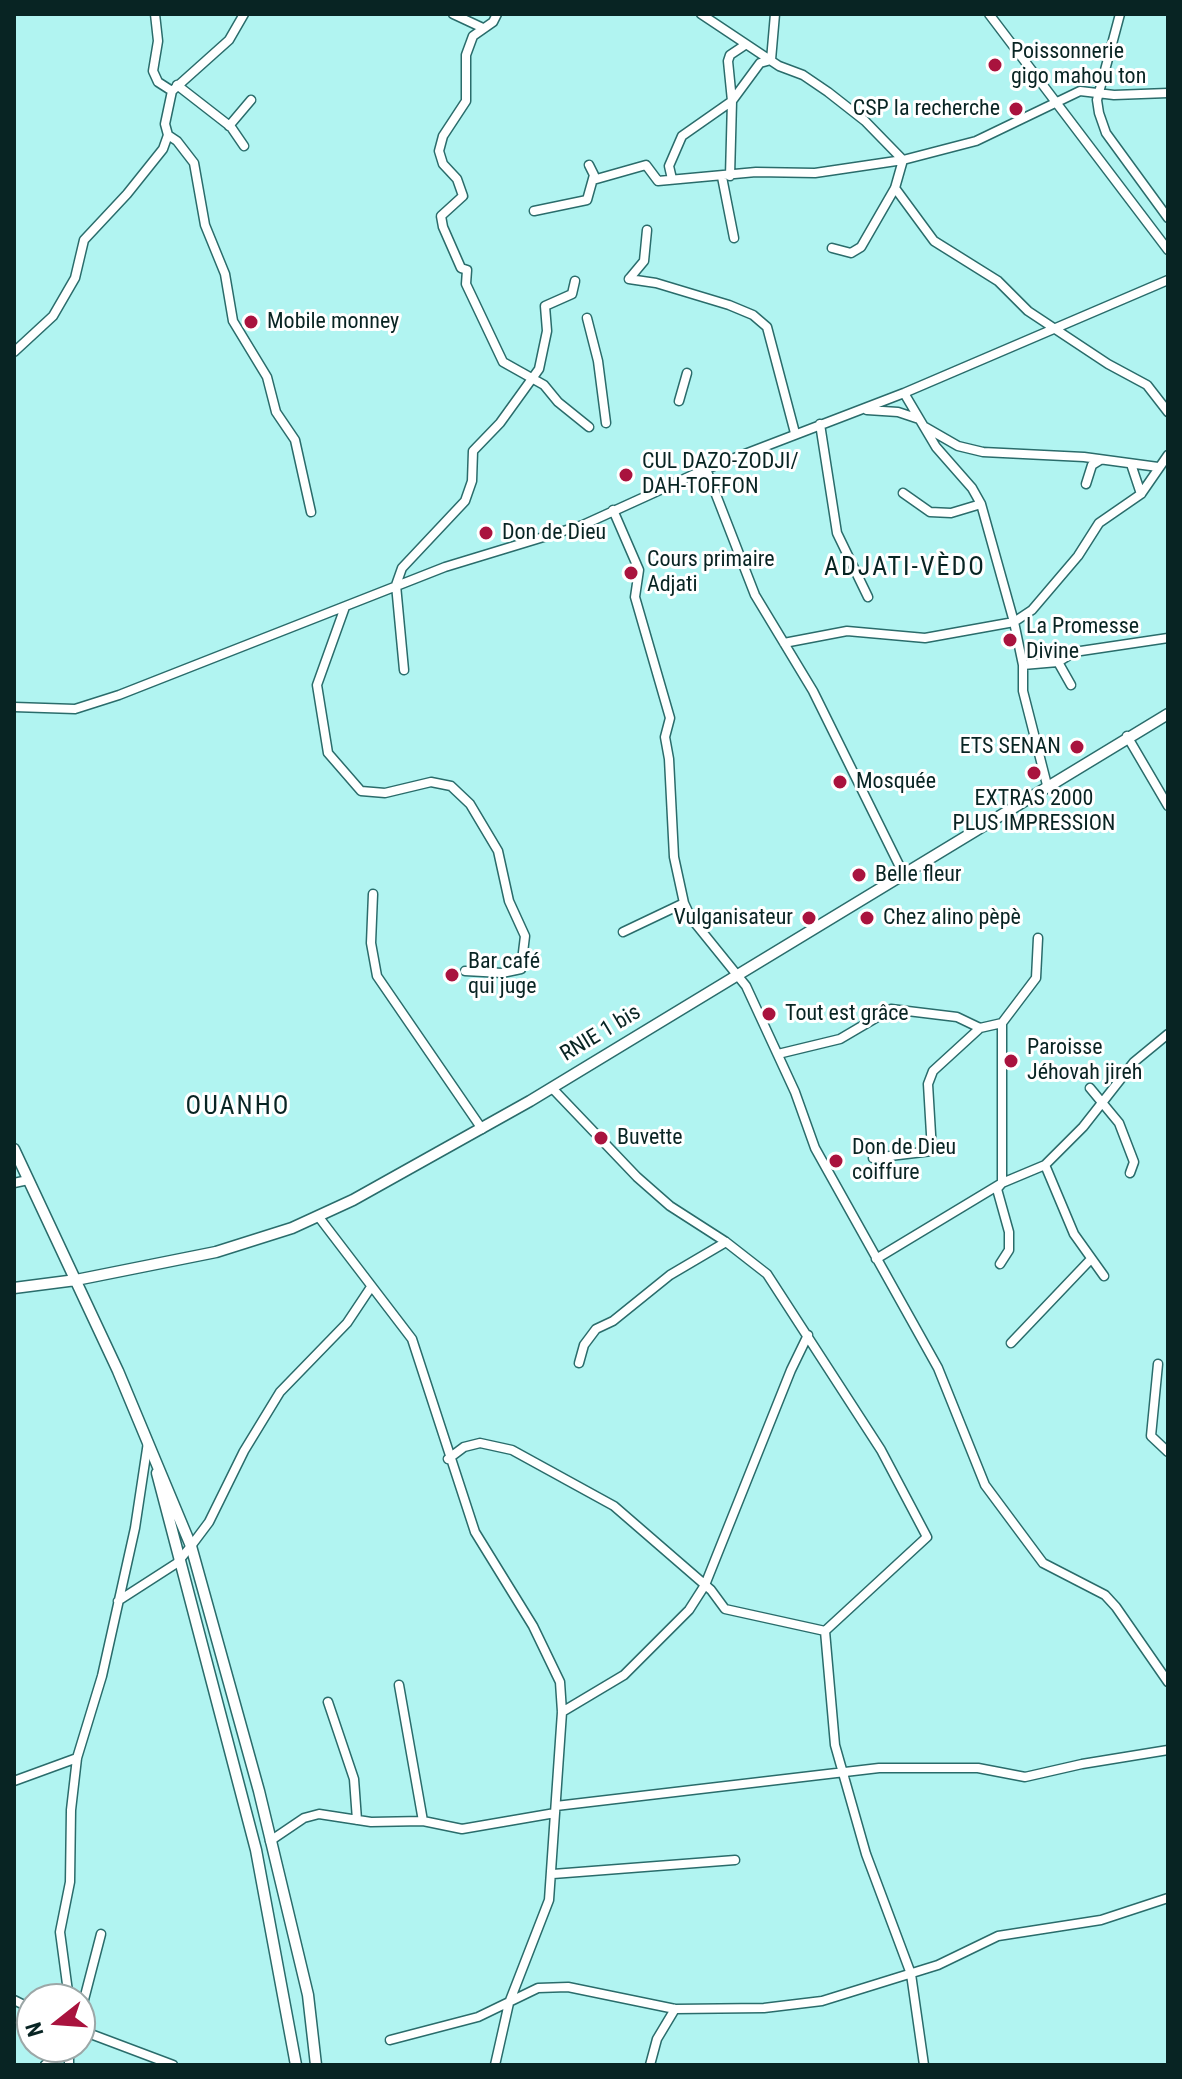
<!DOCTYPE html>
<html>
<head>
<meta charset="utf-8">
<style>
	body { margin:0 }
	#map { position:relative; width:1182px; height:2079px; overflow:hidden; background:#b1f4f1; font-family:"Roboto Condensed",sans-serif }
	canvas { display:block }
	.frame { position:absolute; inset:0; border:16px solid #082423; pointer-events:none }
	.north { position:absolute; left:16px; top:1983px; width:80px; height:80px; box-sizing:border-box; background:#fff; border:2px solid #9ca7a7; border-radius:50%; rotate:253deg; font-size:22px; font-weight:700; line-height:32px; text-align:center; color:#082423 }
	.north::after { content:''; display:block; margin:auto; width:28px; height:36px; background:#a9133e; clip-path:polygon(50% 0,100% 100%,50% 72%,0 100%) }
</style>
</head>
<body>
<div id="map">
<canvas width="1182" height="2079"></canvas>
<div class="frame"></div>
<div class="north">N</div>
</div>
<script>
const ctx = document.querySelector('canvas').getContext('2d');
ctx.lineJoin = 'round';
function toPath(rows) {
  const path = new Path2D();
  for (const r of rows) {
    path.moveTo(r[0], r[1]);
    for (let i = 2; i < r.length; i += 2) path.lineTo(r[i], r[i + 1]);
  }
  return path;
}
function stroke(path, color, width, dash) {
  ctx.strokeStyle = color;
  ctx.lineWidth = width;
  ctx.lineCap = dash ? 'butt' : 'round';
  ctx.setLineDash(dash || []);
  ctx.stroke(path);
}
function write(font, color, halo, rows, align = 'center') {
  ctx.font = font + ' "Roboto Condensed",sans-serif';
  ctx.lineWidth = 6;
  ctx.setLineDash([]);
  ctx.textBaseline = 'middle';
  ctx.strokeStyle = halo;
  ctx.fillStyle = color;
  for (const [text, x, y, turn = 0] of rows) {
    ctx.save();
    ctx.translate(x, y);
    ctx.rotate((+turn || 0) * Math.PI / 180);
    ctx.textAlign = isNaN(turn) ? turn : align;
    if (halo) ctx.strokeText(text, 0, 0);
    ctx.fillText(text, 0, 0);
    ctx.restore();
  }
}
const minor = toPath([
	[155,14,158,41,153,71,158,82,172,91,165,124,168,135,177,141,194,163,205,225,225,274,233,321,267,377,276,412,295,440,311,512],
	[453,14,483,28],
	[497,14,493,22,473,36,466,55,466,101,443,136,439,151,443,164,457,179,463,196,441,216,443,227,461,268,467,270,466,284,503,362,544,385,558,402,589,427],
	[701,14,779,66,803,75,828,92,865,121,903,160,895,188,861,247,851,253,832,248],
	[989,14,1168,250],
	[1120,14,1097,100,1099,113,1106,133,1168,218],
	[177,85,231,127,244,146],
	[172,91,229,40,244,14],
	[229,126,251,100],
	[730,176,732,101,728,61,730,55,745,45],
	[722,177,734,238],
	[672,179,669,166,682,136,732,101,760,63,771,60,775,14],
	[593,180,646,165,658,181,756,172,815,173,903,160,976,141,1080,91,1114,95,1168,93],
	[895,188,934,241,998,281,1028,311,1108,364,1147,385,1168,412],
	[534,211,587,200,594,175,589,165],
	[629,279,656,283,729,305,753,315,767,327,795,433],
	[629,279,644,261,647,230],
	[587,318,598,361,606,423],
	[14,352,53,316,75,278,84,240,127,194,163,149,168,135],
	[904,393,936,447,972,488,981,504,1014,622,1023,665,1023,691,1047,785],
	[679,401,687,373],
	[867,410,898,412,919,419],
	[820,424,837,533,868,597],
	[925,427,958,446,983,452,1084,457,1158,467],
	[1131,464,1141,494],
	[706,469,755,595,813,691,903,873],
	[1086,484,1092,465,1100,460],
	[903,493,930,512,951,513,981,504],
	[613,510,639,570,635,597,670,718,665,737,669,759,674,857,684,903,691,918,746,986,795,1092,815,1148,938,1368,985,1485,1043,1563,1105,1595,1116,1607,1168,1682],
	[345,607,317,685,328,753,361,791,385,793,431,782,451,786,470,804,498,851,509,901,525,936,521,969,502,973,465,971],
	[784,643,847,631,925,638,1014,622,1032,610,1078,556,1099,523,1141,494,1168,455],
	[1058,662,1071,685],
	[1023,665,1058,662,1074,652,1168,638],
	[404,670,396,585,402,568,465,501,472,481,473,451,500,423,539,369,547,331,545,306,572,294,575,281],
	[14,707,75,709,119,695,445,567,583,525,706,469,904,393,1168,280],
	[1127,736,1168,806],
	[373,894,371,943,377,976,482,1129],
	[623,932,684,903],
	[778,1054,840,1039,891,1009,957,1017,980,1028,1002,1023,1036,978,1038,938],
	[552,1088,637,1177,670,1206,726,1242,767,1274,881,1450,927,1537,825,1631,835,1745,866,1854,911,1974,924,2065],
	[1090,1088,1119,1123,1134,1162,1130,1173],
	[873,1158,932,1151,928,1084,933,1071,980,1028],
	[1045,1165,1074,1234,1104,1276],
	[14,1183,28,1180],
	[318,1216,412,1339,475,1532,533,1626,560,1682,562,1712,549,1900,509,2003,495,2065],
	[876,1259,1002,1183,1045,1165,1083,1127,1134,1062,1168,1034],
	[1000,1264,1009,1250,1009,1232,997,1189,1002,1183,1002,1023],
	[1011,1343,1091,1259],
	[579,1363,584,1345,596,1329,613,1321,670,1275,726,1242],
	[1158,1364,1151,1436,1168,1452],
	[448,1459,464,1447,480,1443,512,1450,614,1506,711,1590,725,1609,825,1631],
	[118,1601,177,1563,191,1546,209,1522,244,1451,280,1392,347,1323,371,1287],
	[399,1685,423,1821],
	[328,1702,354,1779,357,1820],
	[562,1712,624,1675,689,1610,705,1585,791,1370,808,1335],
	[14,1781,77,1758],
	[556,1806,879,1768,978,1768,1025,1777,1082,1764,1168,1750],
	[270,1841,304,1818,319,1814,371,1822,423,1821,462,1829,555,1813],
	[553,1874,735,1860],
	[69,1999,60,1932,70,1882,71,1810,77,1758,102,1676,135,1528,148,1442],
	[14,2000,32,2009],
	[80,2015,101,1934],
	[80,2030,173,2065],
	[390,2040,478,2017,538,1988,568,1987,675,2009,764,2008,822,2001,938,1965,998,1936,1101,1920,1168,1898],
	[69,2047,69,2065],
	[45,2065,69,2047],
	[650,2065,657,2039,675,2009]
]);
const major = toPath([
	[14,1149,118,1371,191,1546,259,1791,308,1995,316,2065],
	[14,1288,76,1280,216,1252,292,1228,353,1200,530,1101,1168,714],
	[157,1473,256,1850,296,2065]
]);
const markers = [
	[995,65,8,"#a9133e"],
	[1016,109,8,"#a9133e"],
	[251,322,8,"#a9133e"],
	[626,475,8,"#a9133e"],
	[486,533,8,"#a9133e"],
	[631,573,8,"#a9133e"],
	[1010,640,8,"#a9133e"],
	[1077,747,8,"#a9133e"],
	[1034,773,8,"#a9133e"],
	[840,782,8,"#a9133e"],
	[859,875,8,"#a9133e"],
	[809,918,8,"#a9133e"],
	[867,918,8,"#a9133e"],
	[452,975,8,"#a9133e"],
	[769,1014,8,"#a9133e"],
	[1011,1061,8,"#a9133e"],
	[601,1138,8,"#a9133e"],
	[836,1161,8,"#a9133e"]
];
const poiNames = [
	["Poissonnerie",1011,52],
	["gigo mahou ton",1011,77],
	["CSP la recherche",1000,109,"right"],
	["Mobile monney",267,322],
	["CUL DAZO-ZODJI/",642,462],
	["DAH-TOFFON",642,487],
	["Don de Dieu",502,533],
	["Cours primaire",647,560],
	["Adjati",647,585],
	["La Promesse",1026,627],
	["Divine",1026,652],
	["ETS SENAN",1061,747,"right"],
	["Mosquée",856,782],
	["EXTRAS 2000",1034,799,"center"],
	["PLUS IMPRESSION",1034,824,"center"],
	["Belle fleur",875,875],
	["Vulganisateur",793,918,"right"],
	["Chez alino pèpè",883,918],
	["Bar café",468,962],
	["qui juge",468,987],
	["Tout est grâce",785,1014],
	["Paroisse",1027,1048],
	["Jéhovah jireh",1027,1073],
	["Buvette",617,1138],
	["Don de Dieu",852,1148],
	["coiffure",852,1173]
];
const streetNames = [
	["RNIE 1 bis",601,1034,-31]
];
const quarterNames = [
	["ADJATI-VÈDO",905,568],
	["OUANHO",238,1107]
];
stroke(minor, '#2a6c6b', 11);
stroke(major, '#2a6c6b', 13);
stroke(minor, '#fff', 8);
stroke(major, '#fff', 10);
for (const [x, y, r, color] of markers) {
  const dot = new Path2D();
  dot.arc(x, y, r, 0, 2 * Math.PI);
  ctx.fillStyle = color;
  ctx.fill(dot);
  stroke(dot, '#fff', 3);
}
write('22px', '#082423', '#fff', poiNames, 'left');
write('22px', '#082423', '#fff', streetNames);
ctx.letterSpacing = '2px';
write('26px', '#082423', '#fff', quarterNames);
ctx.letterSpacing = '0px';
</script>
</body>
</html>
